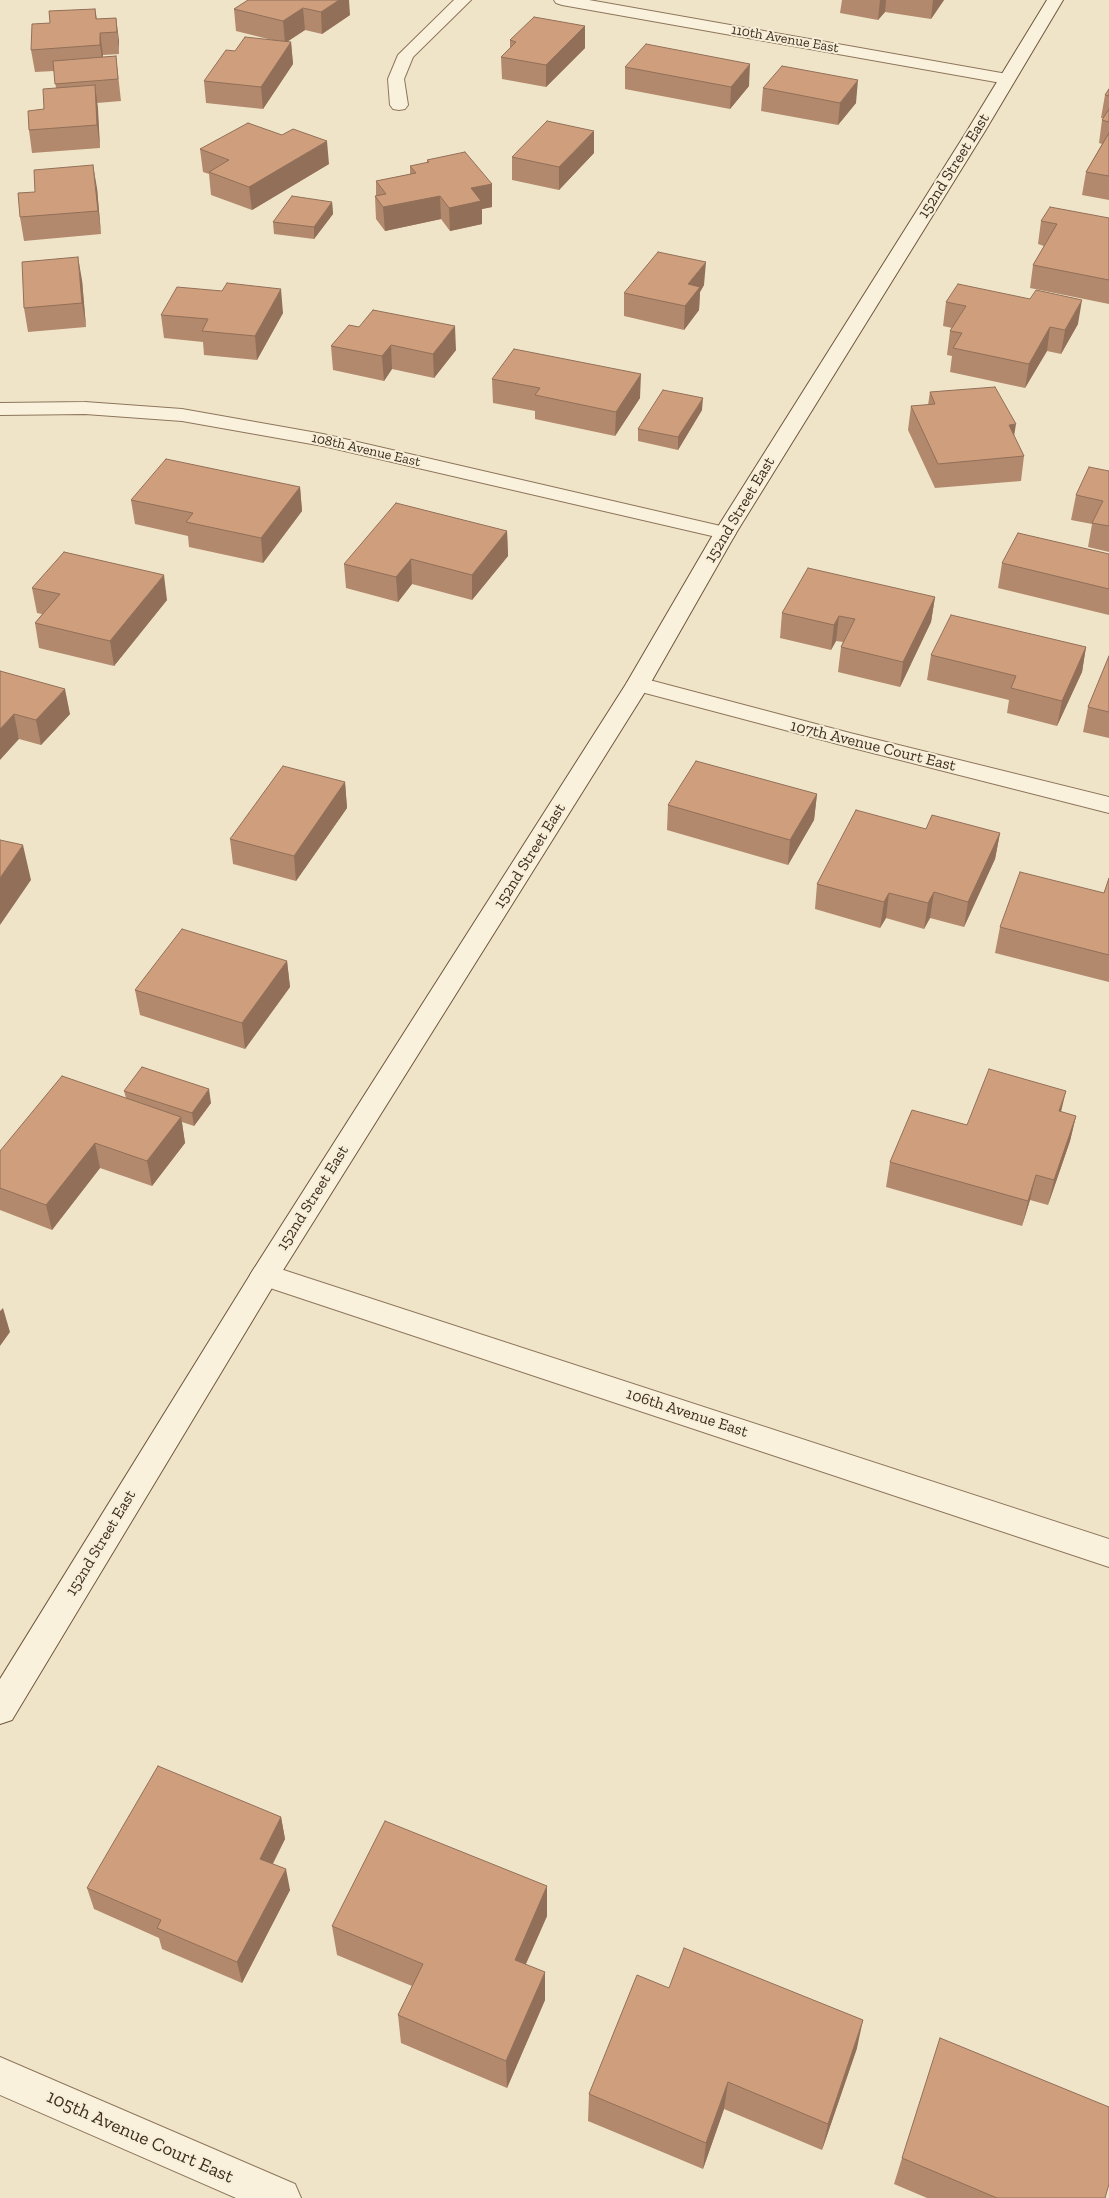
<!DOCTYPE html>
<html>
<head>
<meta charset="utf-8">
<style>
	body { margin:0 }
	canvas { display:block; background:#f0e4c8 }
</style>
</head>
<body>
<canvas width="1109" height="2198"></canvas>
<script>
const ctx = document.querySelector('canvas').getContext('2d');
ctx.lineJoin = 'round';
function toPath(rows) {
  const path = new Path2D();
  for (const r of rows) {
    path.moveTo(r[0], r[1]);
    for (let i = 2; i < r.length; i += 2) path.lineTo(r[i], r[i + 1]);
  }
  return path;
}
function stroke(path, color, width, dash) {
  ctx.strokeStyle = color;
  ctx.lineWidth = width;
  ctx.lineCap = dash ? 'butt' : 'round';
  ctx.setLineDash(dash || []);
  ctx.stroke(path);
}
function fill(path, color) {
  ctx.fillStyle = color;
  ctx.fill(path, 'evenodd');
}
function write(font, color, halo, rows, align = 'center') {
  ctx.font = font + ' "Zilla Slab",serif';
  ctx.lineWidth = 4;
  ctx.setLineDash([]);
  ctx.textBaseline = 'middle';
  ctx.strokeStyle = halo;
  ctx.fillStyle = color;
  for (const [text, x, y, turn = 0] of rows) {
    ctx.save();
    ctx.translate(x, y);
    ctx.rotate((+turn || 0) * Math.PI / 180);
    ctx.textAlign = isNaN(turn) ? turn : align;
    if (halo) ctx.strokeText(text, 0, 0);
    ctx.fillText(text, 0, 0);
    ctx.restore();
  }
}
const minor = toPath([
	[454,0,471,0,413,57,404,79,408,105,405,109,399,110,393,109,390,105,388,79,398,55,454,0],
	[554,0,589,0,1007,74,1013,75,1015,79,1013,83,1007,84,562,5,556,3,554,0],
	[85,402,182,409,323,434,725,527,733,528,736,533,733,538,725,539,323,446,182,421,85,414,0,415,0,403,85,402],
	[638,677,850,733,1109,797,1109,813,849,747,630,689,626,684,630,679,638,677],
	[265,1264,1109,1539,1109,1567,255,1283,250,1275,255,1267,265,1264],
	[0,2057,295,2184,301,2198,236,2198,0,2095,0,2057]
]);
const secondary = toPath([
	[1047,0,1063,0,985,131,736,533,650,684,275,1283,12,1720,0,1724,0,1679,255,1267,626,684,714,533,967,131,1047,0]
]);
const wall = toPath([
	[248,0,350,15,322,34,305,30,287,42,291,42,293,64,263,109,206,103,204,81,235,51,272,40,236,31,234,9],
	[842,0,944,0,931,19,885,12,878,20,840,13],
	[95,9,97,19,116,18,119,54,103,55,103,57,116,56,121,101,97,103,100,148,32,153,29,130,44,109,56,88,54,71,35,72,31,50,50,23],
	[585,26,585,48,546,87,502,79,501,57,510,48,510,40],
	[625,67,749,86,730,109,625,89],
	[763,88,856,103,838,125,761,111],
	[1109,89,1109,200,1082,195,1086,172,1102,144,1099,143,1102,120,1104,118,1101,118,1105,95],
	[282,135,329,164,252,210,211,195,209,174,203,172,200,149],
	[594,153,559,190,512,180,512,157],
	[427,160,492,184,492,207,482,209,482,224,450,231,441,219,385,231,376,219,375,196,376,196,376,181,410,174,410,166,427,163],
	[97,188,101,234,24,241,20,217],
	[332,202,333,214,314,239,274,234,273,222],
	[1109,218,1109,304,1030,288,1033,265,1044,246,1038,244,1041,221],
	[82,280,86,327,28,332,24,308],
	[704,285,700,292,699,310,684,330,624,316,624,293],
	[946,302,1078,324,1061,354,1047,351,1025,388,950,372,952,356,947,355,950,331,952,328,943,326],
	[283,313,257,360,204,355,203,342,164,338,161,315],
	[349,325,456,350,434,378,392,369,384,381,333,370,331,346],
	[492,379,640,398,615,436,535,419,535,411,493,403],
	[930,392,1014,436,1024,456,1021,481,935,488,908,430,911,406,928,405],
	[702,410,678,450,638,441,638,429],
	[1109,471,1109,552,1088,547,1092,524,1071,520,1076,495],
	[300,487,302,511,263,563,189,547,188,536,135,524,131,500],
	[507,531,508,556,472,600,412,584,398,602,346,588,344,564],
	[1109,554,1109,615,998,588,1002,563],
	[32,588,167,600,114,666,39,648,35,623,42,614,37,613],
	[935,597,931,622,900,687,838,672,841,647,843,642,836,641,831,650,780,638,782,613],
	[1086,647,1082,672,1057,726,1007,713,1009,700,927,680,931,655],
	[1109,656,1109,738,1083,732,1088,707],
	[0,671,70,714,41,745,19,739],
	[345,782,347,808,296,881,233,864,230,839],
	[817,794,814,820,788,865,667,830,668,805],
	[926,829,1000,833,995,859,964,927,930,918,924,929,886,918,880,928,815,909,817,884],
	[1109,878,1109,982,995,953,1000,927,1104,893],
	[287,961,290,987,245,1049,140,1015,135,990],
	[124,1091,211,1103,194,1126,182,1122,185,1143,152,1186,100,1168,52,1230,0,1210,0,1151,126,1098],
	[1061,1112,1076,1116,1070,1141,1048,1205,1030,1200,1022,1226,886,1187,890,1162,967,1125],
	[281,1817,285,1839,273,1864,290,1890,242,1983,162,1949,159,1938,94,1909,87,1888],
	[547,1886,547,1916,526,1964,545,2000,507,2088,401,2043,398,2015,412,1986,337,1955,332,1926],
	[669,1988,857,2048,822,2150,724,2109,703,2169,588,2121,589,2094],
	[902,2158,1105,2198,927,2198,894,2184]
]);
const shadedWall = toPath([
	[339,0,349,0,350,15,322,34,321,12],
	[880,0,886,0,885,12,878,20],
	[933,0,944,0,931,19],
	[303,8,305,30,285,43,283,21],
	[116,18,119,40,119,54,117,32],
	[585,26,585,48,546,87,546,65],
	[100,33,103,55,103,67,100,45],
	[291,42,293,64,263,109,261,87],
	[750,64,749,86,730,109,731,87],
	[858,80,856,103,838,125,840,103],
	[95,85,98,108,100,148,97,125],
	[594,131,594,153,559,190,559,167],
	[327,141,329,164,252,210,249,187],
	[93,165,97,188,101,234,98,211],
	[492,184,492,207,482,209,482,224,450,231,449,208,471,188],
	[440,196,441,219,385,231,383,207],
	[332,202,333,214,314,239,314,227],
	[78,257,82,280,86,327,82,303],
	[706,262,704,285,700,292,699,310,684,330,685,306,688,284],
	[281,289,283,313,257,360,255,336],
	[1082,300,1078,324,1061,354,1065,330],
	[455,326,456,350,434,378,433,354],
	[1050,327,1047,351,1025,388,1029,364],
	[391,345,392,369,384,381,382,356],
	[641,374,640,398,615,436,616,412],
	[703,398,702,410,678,450,678,437],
	[1016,424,1012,449,1009,425],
	[300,487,302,511,263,563,261,538],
	[507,531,508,556,472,600,472,575],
	[411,559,412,584,398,602,396,577],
	[164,575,167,600,114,666,110,641],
	[935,597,931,622,900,687,903,662],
	[839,616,836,641,831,650,834,625],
	[1086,647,1082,672,1057,726,1062,701],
	[65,689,70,714,41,745,36,720],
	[14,714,19,739,0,760,0,729],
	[345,782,347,808,296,881,294,856],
	[817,794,814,820,788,865,790,840],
	[1000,833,995,859,964,927,968,902],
	[23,845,31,880,0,925,0,878],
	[934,892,930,918,924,929,928,903],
	[889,893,886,918,880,928,884,902],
	[287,961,290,987,245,1049,242,1023],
	[209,1089,211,1103,194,1126,192,1113],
	[1066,1091,1060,1116,1059,1111],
	[1076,1116,1070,1141,1048,1205,1054,1180],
	[181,1117,185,1143,152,1186,147,1161],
	[95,1143,100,1168,52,1230,46,1205],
	[1036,1175,1030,1200,1022,1226,1028,1201],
	[3,1308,10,1332,0,1346,0,1311],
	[281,1817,285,1839,264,1880,260,1859],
	[286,1869,290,1890,242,1983,237,1962],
	[547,1886,547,1916,515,1988,515,1960],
	[545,1972,545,2000,507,2088,506,2061],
	[863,2020,857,2048,822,2150,828,2124],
	[728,2082,724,2109,703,2169,706,2143]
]);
const building = toPath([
	[248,0,339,0,321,12,303,8,283,21,234,9,248,0],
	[95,9,96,19,116,18,117,32,100,33,100,45,31,50,32,24,50,23,49,11,95,9],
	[534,17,585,26,546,65,501,57,516,42,510,40,534,17],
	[245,37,291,42,261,87,204,81,226,50,235,51,245,37],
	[646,44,750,64,731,87,625,67,646,44],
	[116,56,118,79,55,84,53,61,116,56],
	[782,66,858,80,840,103,763,88,782,66],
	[95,85,97,125,29,130,28,111,44,109,43,89,95,85],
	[1109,89,1109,96,1105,95,1109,89],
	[1109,109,1109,122,1102,120,1109,109],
	[547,121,594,131,559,167,512,157,547,121],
	[248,123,282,135,293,129,327,141,249,187,209,172,229,160,200,149,248,123],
	[1109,133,1109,176,1086,172,1109,133],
	[465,152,492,184,471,188,481,201,449,208,440,196,383,207,375,196,386,194,376,181,416,173,410,166,429,162,427,160,465,152],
	[93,165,98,211,20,217,18,193,35,192,34,170,93,165],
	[292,196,332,202,314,227,273,222,292,196],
	[1050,207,1109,218,1109,280,1033,265,1057,224,1041,221,1050,207],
	[658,252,706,262,688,284,700,287,685,306,624,293,658,252],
	[78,257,82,303,24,308,22,262,78,257],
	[227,283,281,289,255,336,202,331,208,319,161,315,177,287,222,291,227,283],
	[958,284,1030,299,1036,290,1082,300,1065,330,1050,327,1029,364,953,348,962,333,950,331,966,306,946,302,958,284],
	[373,310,455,326,433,354,391,345,382,356,331,346,349,325,359,327,373,310],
	[514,349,641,374,616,412,535,395,540,388,492,379,514,349],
	[995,387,1016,424,1009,425,1024,456,938,464,911,406,935,404,930,392,995,387],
	[663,390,703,398,678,437,638,429,663,390],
	[166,459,300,487,261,538,186,522,193,513,131,500,166,459],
	[1089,467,1109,471,1109,526,1092,523,1103,501,1076,495,1089,467],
	[396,503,507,531,472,575,411,559,396,577,344,564,396,503],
	[1018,533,1109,554,1109,589,1002,563,1018,533],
	[64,552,164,575,110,641,35,623,60,594,32,588,64,552],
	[808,568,935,597,903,662,841,647,855,619,839,616,834,625,782,613,808,568],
	[951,615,1086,647,1062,701,1011,688,1016,676,931,655,951,615],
	[1109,656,1109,712,1088,707,1109,656],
	[0,671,65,689,36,720,14,714,0,729,0,671],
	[696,761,817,794,790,840,668,805,696,761],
	[283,766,345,782,294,856,230,839,283,766],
	[856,810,926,829,932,815,1000,833,968,902,934,892,928,903,889,893,884,902,817,884,856,810],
	[0,840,23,845,0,878,0,840],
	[1020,872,1104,893,1109,878,1109,955,1000,927,1020,872],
	[182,929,287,961,242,1023,135,990,182,929],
	[142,1067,209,1089,192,1113,124,1091,142,1067],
	[989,1069,1066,1091,1059,1111,1076,1116,1054,1180,1036,1175,1028,1201,890,1162,912,1110,967,1125,989,1069],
	[62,1076,181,1117,147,1161,95,1143,46,1205,0,1188,0,1151,62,1076],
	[158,1766,281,1817,260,1859,286,1869,237,1962,157,1928,161,1920,87,1888,158,1766],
	[385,1821,547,1886,515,1960,545,1972,506,2061,398,2015,423,1964,332,1926,385,1821],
	[684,1948,863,2020,828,2124,728,2082,706,2143,589,2094,637,1975,669,1988,684,1948],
	[940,2038,1109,2107,1109,2184,1105,2198,997,2198,902,2158,940,2038]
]);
const farStreetnames = [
	["110th Avenue East",785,39,10],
	["108th Avenue East",366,450,13]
];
const streetNames = [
	["152nd Street East",954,166,-58],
	["152nd Street East",740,510,-59],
	["107th Avenue Court East",873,746,14],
	["152nd Street East",530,856,-58],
	["152nd Street East",313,1198,-58],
	["106th Avenue East",687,1413,18],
	["152nd Street East",101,1543,-59]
];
const nearStreetnames = [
	["105th Avenue Court East",140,2137,24]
];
stroke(minor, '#8d765c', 2);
stroke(secondary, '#6f573f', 2);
fill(minor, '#faf1dc');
fill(secondary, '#faf1dc');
fill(wall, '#b2896c');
fill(shadedWall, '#916f58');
fill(building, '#cf9f7d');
stroke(building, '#916f58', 1);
write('14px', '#3d2e20', '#f7eed8', farStreetnames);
write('16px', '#3d2e20', '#f7eed8', streetNames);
write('19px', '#3d2e20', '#f7eed8', nearStreetnames);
</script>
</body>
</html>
